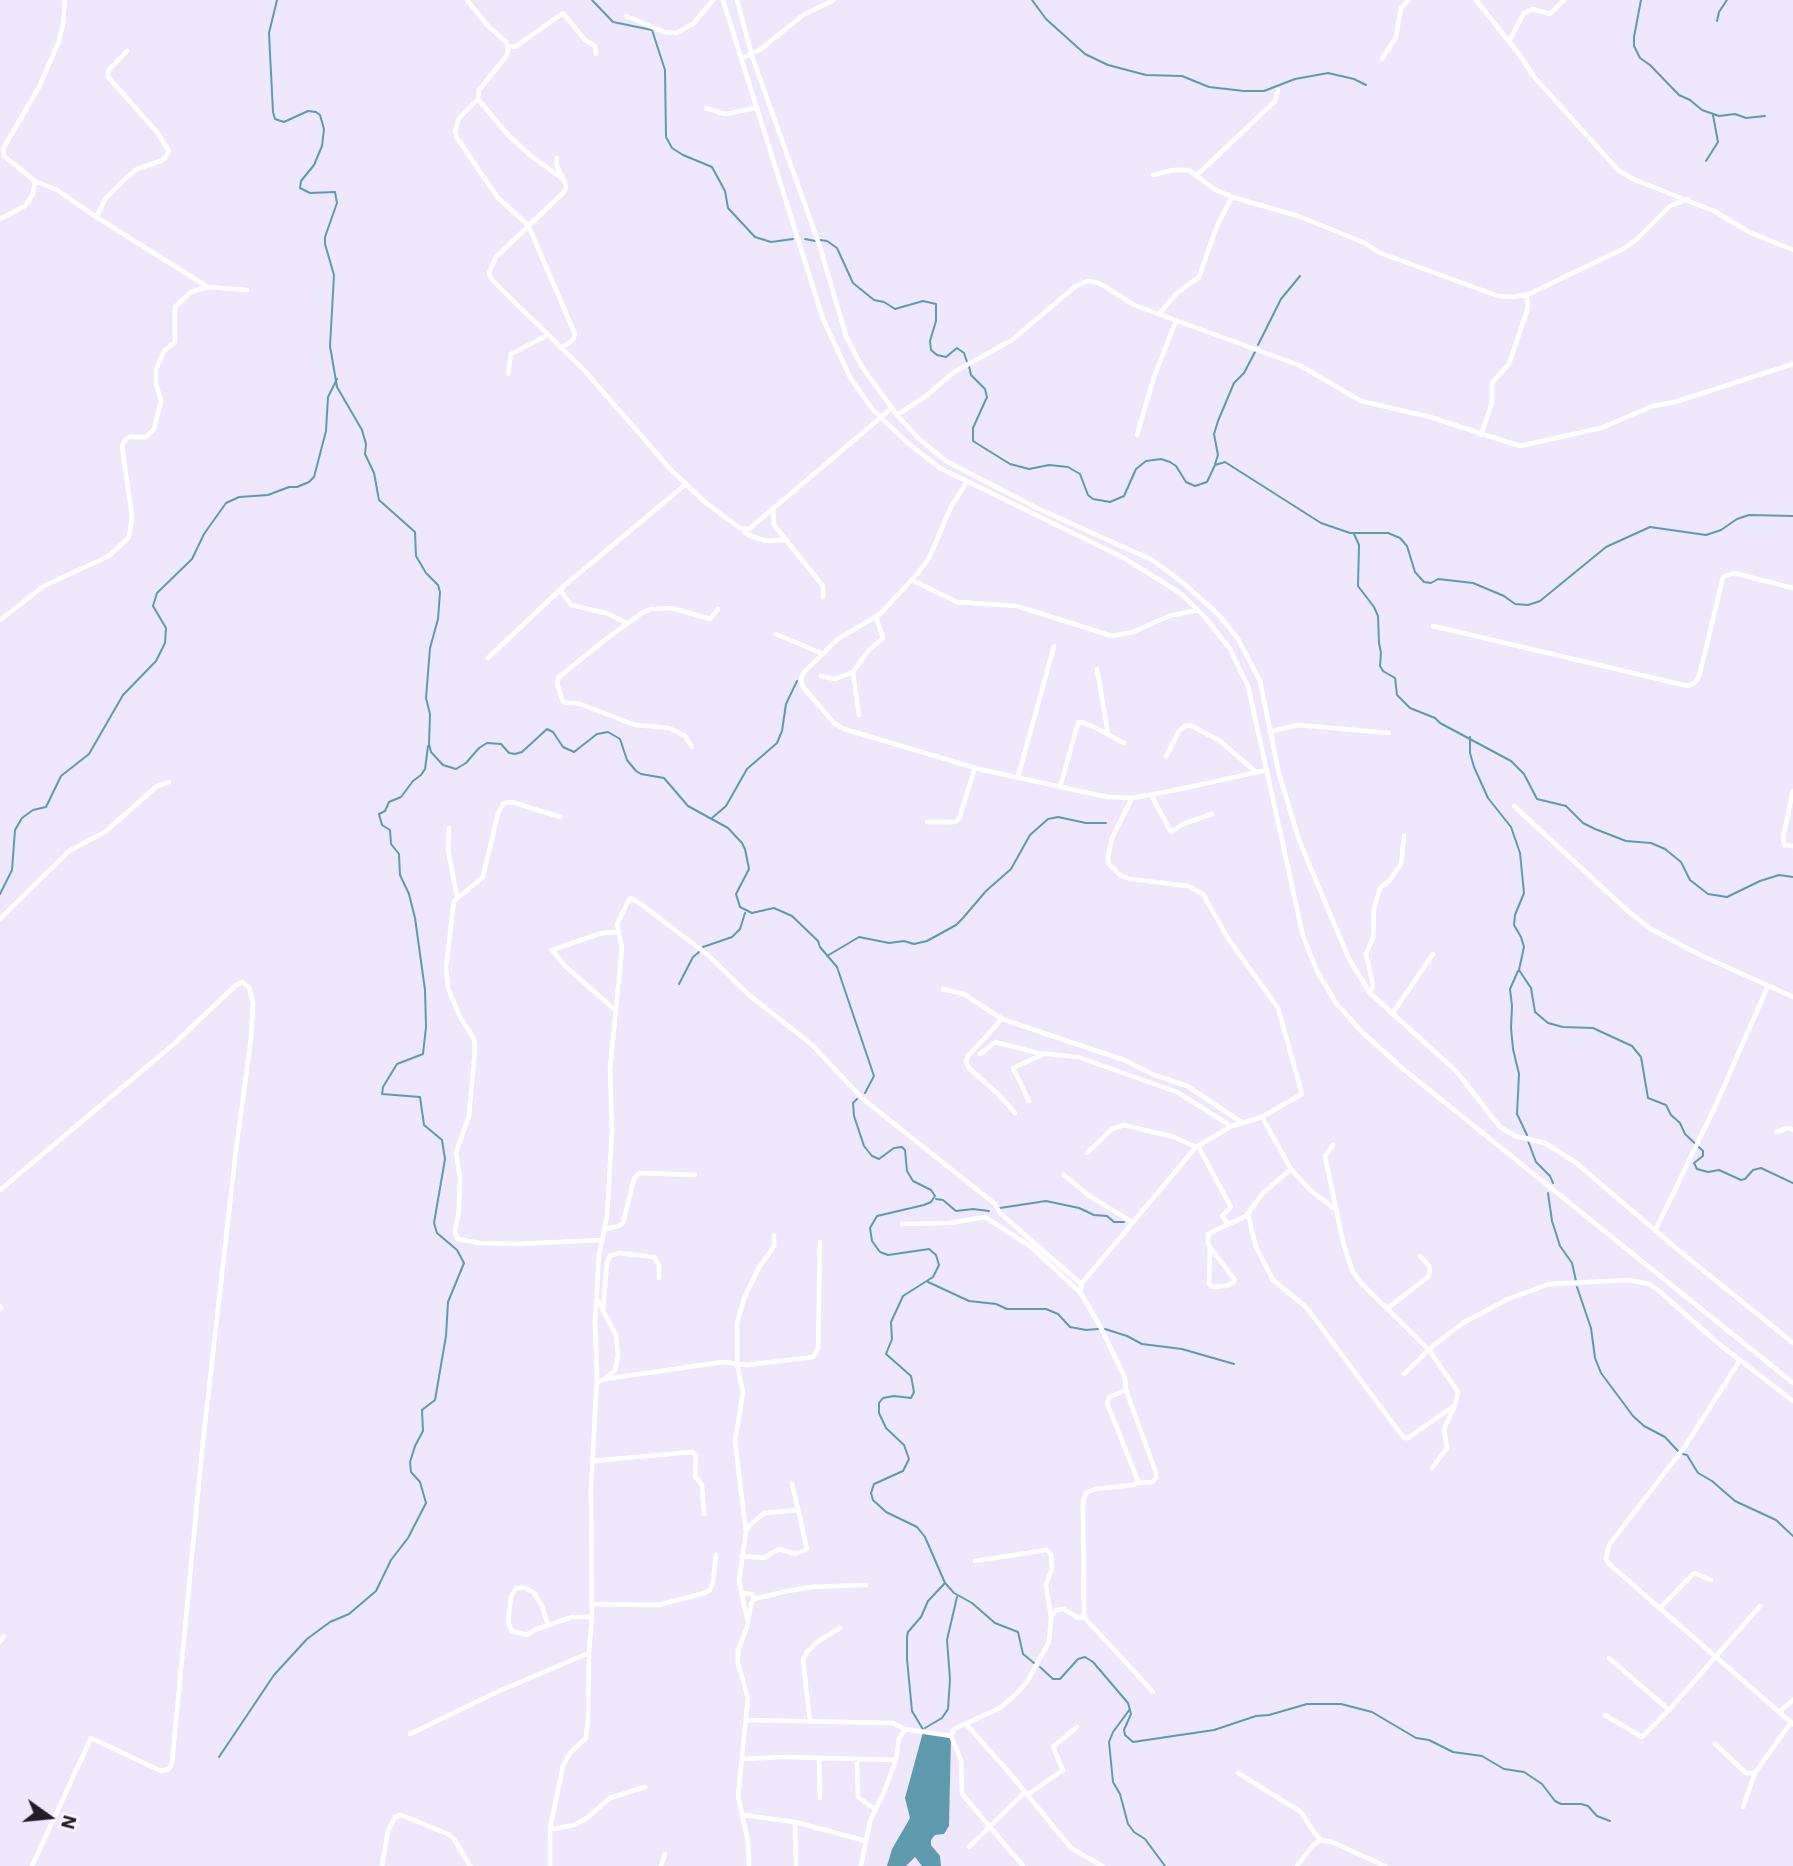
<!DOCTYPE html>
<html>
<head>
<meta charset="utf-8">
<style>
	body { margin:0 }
	#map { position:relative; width:1793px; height:1866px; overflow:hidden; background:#efe7fb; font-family:"IBM Plex Sans",sans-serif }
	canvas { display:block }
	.north { position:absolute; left:14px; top:1782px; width:70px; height:70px; -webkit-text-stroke:5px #faf7fe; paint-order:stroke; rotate:105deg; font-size:19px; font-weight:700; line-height:28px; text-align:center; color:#221d29 }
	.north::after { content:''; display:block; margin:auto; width:24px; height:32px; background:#221d29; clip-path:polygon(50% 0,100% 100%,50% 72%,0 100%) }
</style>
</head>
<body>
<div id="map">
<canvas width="1793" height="1866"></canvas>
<div class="north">N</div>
</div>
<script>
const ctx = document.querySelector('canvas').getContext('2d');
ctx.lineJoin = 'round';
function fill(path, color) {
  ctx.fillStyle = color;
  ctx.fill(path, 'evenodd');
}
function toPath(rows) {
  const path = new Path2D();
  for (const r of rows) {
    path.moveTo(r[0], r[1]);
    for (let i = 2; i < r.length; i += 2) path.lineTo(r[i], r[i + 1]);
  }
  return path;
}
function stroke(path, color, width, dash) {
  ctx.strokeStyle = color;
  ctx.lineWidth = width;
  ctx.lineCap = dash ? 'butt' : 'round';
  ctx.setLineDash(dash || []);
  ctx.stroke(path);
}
const water = toPath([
	[923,1732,951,1736,949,1826,944,1834,935,1835,931,1840,931,1845,940,1856,941,1866,922,1866,915,1857,906,1866,887,1866,892,1849,910,1818,905,1798]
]);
const stream = toPath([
	[277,0,269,33,273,112,275,119,284,122,308,111,316,112,320,115,324,129,322,146,314,165,301,181,300,188,310,193,335,192,337,203,325,237,325,244,334,275,330,346,337,387,362,430,366,444,365,454,374,473,379,500,415,532,416,556,426,573,438,585,440,592,438,619,430,648,426,698,430,714,429,744,431,752,443,765,456,769,466,763,479,748,487,743,501,744,509,753,515,754,522,752,547,729,553,732,563,747,574,752,597,734,608,732,620,739,627,760,636,771,641,774,664,778,688,806,728,828,742,843,745,849,749,869,736,894,740,907,752,913,774,908,792,916,818,941,820,947,837,967,874,1076,865,1093],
	[592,0,613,22,652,30,665,70,666,137,672,148,683,155,712,167,725,191,728,208,755,237,771,242,793,239],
	[1032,0,1046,19,1085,54,1108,65,1146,75,1182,76,1209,87,1244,91,1264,91,1295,79,1328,73,1354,79,1366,85],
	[1641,0,1634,37,1634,46,1640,58,1650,65,1679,95,1690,100,1702,110,1719,116,1735,114,1746,118,1765,116],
	[1717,21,1719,12,1727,0],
	[1706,161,1718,142,1713,115],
	[805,239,815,241],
	[820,240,827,241,837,248,853,283,874,300,884,302,895,309,923,301,936,304,936,321,930,341,931,350,937,355,946,357,957,348,964,353,967,362],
	[1258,345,1281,299,1300,276],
	[969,366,971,375,985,389,987,397,973,428,973,441,1010,464,1029,469,1049,465,1068,467,1080,474,1088,495,1093,499,1110,502,1124,496,1136,469,1146,461,1161,459,1170,462,1176,466,1186,482,1195,486,1207,482,1215,465,1225,462,1321,523,1350,533,1388,533,1400,538,1407,546,1415,572,1424,582,1431,583,1438,579,1473,583,1504,596,1515,604,1528,605,1540,601,1606,547,1650,527,1706,535,1721,530,1737,519,1749,515,1793,516],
	[1215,464,1218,455,1214,434,1218,421,1234,383,1244,373,1255,352],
	[1354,534,1359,545,1358,586,1374,607,1378,616,1379,643,1381,653,1380,666,1383,671,1395,678,1397,695,1410,708,1435,718,1440,723,1511,761,1524,774,1537,799,1566,806,1583,823,1595,829,1626,841,1651,843,1665,849,1681,862,1690,880,1708,894,1727,897,1760,881,1779,875,1793,877],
	[1470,737,1470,753,1474,767,1488,798,1511,827,1520,853,1524,893,1515,915,1514,925,1521,937,1524,947,1519,970,1531,988,1535,1012,1548,1023,1563,1027,1593,1028,1632,1046,1641,1057,1648,1098,1666,1105,1671,1115,1680,1123,1685,1134,1703,1151,1703,1156,1694,1163,1697,1169,1708,1172,1719,1170,1741,1180,1745,1179,1753,1170,1761,1168,1793,1183],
	[712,818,726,806,747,769,777,743,782,731,786,704,797,681],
	[0,894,12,870,15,830,22,818,33,810,46,807,61,776,89,754,123,695,156,661,165,643,166,628,153,606,157,593,192,559,204,534,226,503,239,497,268,495,289,487,297,487,309,482,314,477,326,431,328,397,337,379],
	[703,947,732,937,740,929,745,913],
	[827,956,859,937,889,943,904,941,914,944,927,941,956,925,963,918,986,891,1011,869,1030,835,1048,819,1058,817,1086,823,1106,823],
	[1518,971,1510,989,1512,1006,1511,1028,1513,1049,1519,1074,1517,1114,1527,1135],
	[679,984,693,957,699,952],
	[857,1099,853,1103,854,1116,864,1146,872,1156,879,1159,894,1148,902,1147,905,1150,907,1171,913,1181,931,1190,935,1196,931,1202,924,1205,877,1216,870,1228,872,1241,880,1252,888,1255,929,1249,936,1255,939,1265,933,1277,903,1296,891,1322,892,1339,886,1354,911,1376,914,1392,911,1398,894,1396,883,1398,879,1403,879,1413,886,1428,904,1445,909,1459,903,1471,874,1484,871,1493,873,1500,886,1512,917,1527,925,1537,945,1583,954,1593,972,1603,995,1623,1018,1632,1023,1654,1034,1663],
	[1528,1141,1536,1162,1550,1176,1553,1183],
	[1548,1193,1552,1221,1560,1246,1572,1263,1576,1281],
	[936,1199,943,1200,956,1211,973,1209,989,1211],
	[1000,1208,1046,1201,1079,1208,1094,1215,1107,1216,1114,1222,1124,1222],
	[928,1282,969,1301,996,1304,1007,1309,1046,1309,1058,1314,1070,1327,1086,1330,1098,1329],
	[1577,1287,1591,1328,1595,1358,1601,1373,1633,1416,1644,1426,1665,1437,1678,1451],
	[1105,1329,1127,1336,1142,1344,1182,1349,1234,1364],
	[1683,1454,1687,1455,1698,1473,1712,1481,1735,1501,1776,1520,1793,1536],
	[1040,1667,1053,1679,1060,1679,1078,1659,1085,1657,1093,1662,1128,1703,1131,1714,1124,1730,1125,1735,1133,1742,1214,1730,1256,1716,1269,1715,1307,1704,1341,1704,1372,1712,1416,1738,1429,1740,1453,1752,1482,1756,1504,1769,1524,1772,1542,1784,1555,1801,1561,1804,1581,1804,1588,1806,1597,1816,1610,1821],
	[1130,1709,1113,1732,1109,1742,1113,1782,1120,1794,1128,1824,1134,1832,1145,1839,1165,1866],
	[925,1728,942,1718,948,1709,950,1679,947,1640,957,1597],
	[924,1731,912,1711,907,1659,907,1637,908,1632,921,1617,928,1601,945,1583],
	[219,1757,274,1675,307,1639,330,1622,349,1614,376,1591,391,1560,408,1538,426,1503,420,1482,411,1472,410,1462,415,1446,423,1431,422,1410,435,1400,446,1336,448,1302,464,1263,457,1250,437,1233,434,1223,445,1159,442,1140,424,1125,420,1097,382,1094,383,1087,397,1064,423,1054,426,1027,425,990,415,918,409,894,400,875,399,854,391,844,390,830,382,825,379,814,385,811,389,802,401,797,413,781,421,775,425,769,428,746]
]);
const street = toPath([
	[467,0,488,26,506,42,508,50,507,55,479,90,478,99,508,135,530,155,564,180,566,187,564,192,496,257,489,273,492,280,585,371,671,470,706,503,740,528,749,529,892,408],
	[723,0,823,319,851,379,873,410,909,444,940,468,1124,558,1180,593,1204,616,1230,649,1248,686,1303,936,1317,971,1336,1003,1361,1031,1402,1068,1793,1383],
	[737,0,752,56,820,247,846,336,862,367,897,415,918,438,946,461,1037,508,1152,560,1182,582,1218,614,1238,639,1260,681,1279,774,1299,840,1349,959,1370,993,1456,1071,1500,1127,1515,1136,1545,1143,1575,1162,1683,1254,1793,1343],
	[1476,0,1519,54,1535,78,1619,171,1635,180,1714,211,1749,232,1793,250],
	[626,16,664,32,676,33,693,24,713,0],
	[1509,41,1524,13,1533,9,1550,14,1564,0],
	[508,46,515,47,563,13,585,40,595,46,596,54],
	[741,59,761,49,803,15,834,0],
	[1382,59,1396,37,1401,8,1409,0],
	[478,99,459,118,455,131,457,138,498,198,528,225,575,334,573,340,561,348],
	[706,108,725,114,756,108],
	[557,158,556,164,563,179],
	[1153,175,1173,170,1189,170,1214,189,1232,197],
	[1197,175,1275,101,1278,90],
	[35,181,57,190,93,215,208,287,247,290],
	[96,217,106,198,126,178,137,169,161,161,165,158,169,151,157,132,108,77,108,71,127,51],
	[0,219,25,206,33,194,35,181,4,156,3,149,39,87,59,41,63,24,65,0],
	[1159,314,1177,293,1199,277,1216,228,1232,197,1298,216,1365,243,1380,253,1405,262,1498,296,1514,297,1529,294,1623,249,1637,239,1670,206,1688,199],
	[508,374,511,354,548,335],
	[897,415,926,396,954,372,1012,340,1076,286,1088,281,1099,283,1134,305,1301,366,1361,401,1430,417,1520,446,1601,428,1653,406,1675,402,1793,364],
	[1137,435,1154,377,1176,321],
	[1481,435,1492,403,1492,383,1509,364,1527,311,1528,303,1526,295],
	[966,483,951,507,929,558,918,573,880,614,838,639,804,672,801,679,803,687,834,723,844,729,979,769,1107,797,1132,798,1176,790,1267,770],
	[773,508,774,525,823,586,823,597],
	[744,530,748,535,766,541,785,540],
	[912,580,957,602,1017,606,1112,636,1133,632,1169,616,1198,610],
	[560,590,571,605,606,613,627,623],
	[0,620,44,586,109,556,129,537,132,517,122,447,125,440,130,437,146,437,154,429,161,401,156,384,156,370,164,351,175,342,175,307,191,292,208,287],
	[1433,626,1688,686,1696,682,1700,673,1723,577,1734,573,1793,588],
	[776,634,823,654],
	[488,658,565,585,686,484],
	[1097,669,1108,734],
	[853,672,859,715],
	[821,676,835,679,853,672,868,651,883,638,876,617],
	[1269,732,1298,725,1389,733],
	[692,747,685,736,669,728,635,725,580,704,563,702,557,683,559,677,606,639,642,613,651,609,672,608,710,619,718,609],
	[1166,757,1179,731,1185,726,1190,725,1220,741,1256,772],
	[1018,777,1054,646],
	[1060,787,1078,723,1082,722,1096,728,1124,743],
	[1793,791,1783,837,1784,845,1793,846],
	[1151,795,1171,832,1183,824,1212,814],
	[1514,806,1630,913,1651,929,1698,954,1793,997],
	[560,817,512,802,504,803,498,813,483,877,454,901,446,967,448,988,460,1017,474,1039,475,1050,469,1116,456,1152,460,1179,459,1209,455,1233,458,1239,480,1243,516,1244,601,1240],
	[927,822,955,822,959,819,975,768],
	[449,828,448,849,457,897],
	[0,919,69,851,105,832,157,786,169,782],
	[943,989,964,994,1002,1019,1124,1060,1152,1074,1187,1086,1243,1123],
	[1370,993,1373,986,1366,954,1373,938,1374,909,1380,888,1390,880,1401,864,1404,836],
	[614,1009,565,966,552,950,602,933,619,932],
	[1392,1014,1433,954],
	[1002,1019,968,1056,966,1062,969,1068,999,1095,1015,1113],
	[980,1054,995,1042,1038,1053,1078,1057,1177,1092,1231,1126],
	[1029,1101,1013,1068,1044,1054],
	[1262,1117,1291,1169,1310,1190,1336,1210],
	[1776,1132,1788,1128,1793,1130],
	[1333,1145,1325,1156,1343,1242,1352,1270,1360,1282,1429,1350,1458,1392,1455,1405,1444,1429,1447,1448,1432,1468],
	[1198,1146,1231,1207,1222,1216,1228,1224],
	[1087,1153,1112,1129,1124,1125,1174,1137,1196,1147],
	[1064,1175,1088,1195,1132,1222],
	[0,1190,175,1043,236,985,242,982,249,987,253,1002,251,1038,236,1150,203,1441,172,1763,169,1769,161,1771,91,1738,32,1866],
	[1248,1214,1256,1247,1273,1280,1306,1307,1404,1438,1408,1438,1455,1405],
	[902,1224,950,1223,985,1217,1030,1246,1080,1292],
	[605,1229,619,1226,623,1223,634,1179,639,1173,695,1175],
	[1655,1231,1714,1109,1768,986],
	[1210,1247,1209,1284,1213,1287,1226,1286,1234,1282,1234,1279,1210,1247,1208,1243,1208,1234,1246,1216,1263,1193,1291,1169],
	[0,1307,1,1308],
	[1388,1308,1429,1276,1430,1267,1420,1256],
	[603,1310,607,1263,610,1256,619,1253,654,1257,659,1265,659,1278],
	[1740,1360,1686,1445,1609,1545,1606,1559,1608,1563,1793,1724],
	[1404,1374,1434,1345,1463,1323,1508,1299,1549,1284,1629,1280,1649,1284,1658,1290,1719,1344,1793,1401],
	[597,1379,597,1382,605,1379,615,1370,618,1356,616,1335,597,1299],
	[605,1379,723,1362,747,1365,813,1357,818,1349,820,1242],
	[1126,1390,1156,1473,1156,1478,1153,1482,1137,1483],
	[592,1461,692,1452,696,1455,695,1476,702,1485,704,1514],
	[746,1532,735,1441,743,1393,737,1364,737,1323,744,1299,758,1269,774,1246,774,1235],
	[741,1556,764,1558,779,1549,795,1554,807,1549,792,1483],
	[741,1593,752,1594,754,1599],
	[592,1604,658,1605,705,1593,710,1590,713,1582,716,1555],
	[1660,1608,1694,1573,1711,1580],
	[1051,1617,1056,1610,1064,1609,1078,1618,1084,1617,1083,1502,1086,1493,1095,1489,1134,1485,1138,1481,1107,1403,1109,1397,1126,1390,1125,1378,1100,1326,1080,1292,1082,1283,1196,1147,1232,1126,1262,1117,1302,1094,1278,1008,1229,940,1203,894,1188,886,1130,879,1120,875,1109,864,1108,857,1112,838,1132,798],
	[1084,1617,1153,1692],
	[747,1619,739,1581,746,1532,750,1525,764,1513,798,1510],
	[548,1625,542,1606,534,1593,526,1588,516,1588,511,1597,508,1623,512,1631,527,1635,534,1630,572,1617,592,1617],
	[0,1642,4,1636],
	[1609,1658,1669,1710,1760,1606],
	[1779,1712,1793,1700],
	[1605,1715,1642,1737,1669,1710],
	[747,1720,893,1723,905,1729,951,1736],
	[810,1722,803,1660,807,1652,817,1642,840,1628],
	[966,1724,1012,1776,1071,1848,1102,1866],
	[410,1734,499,1691,589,1653],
	[951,1736,954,1729,1000,1708,1016,1694,1027,1682,1049,1642,1051,1617,1046,1585,1052,1568,1051,1555,1047,1550,975,1561],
	[951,1736,961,1760,962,1794,1023,1866],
	[1715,1744,1746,1773,1755,1773],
	[819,1758,820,1798],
	[743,1759,784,1757,896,1760],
	[857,1759,858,1797,876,1810],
	[1238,1773,1301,1812,1314,1832,1321,1840,1332,1842,1385,1866],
	[1027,1795,1063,1770,1053,1747,1077,1727],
	[1743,1807,1755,1773,1791,1722],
	[743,1815,795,1822,866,1841],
	[795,1822,796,1866],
	[550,1828,554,1829,574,1825,587,1818,610,1798,645,1787],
	[969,1847,1025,1792],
	[382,1866,388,1831,395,1817,401,1815,448,1834,454,1839,470,1866],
	[550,1866,550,1828,563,1766,570,1753,586,1738,588,1720,589,1653,592,1617,591,1487,597,1378,595,1321,599,1254,607,1216,612,1130,610,1069,622,948,617,924,629,900,631,898,642,905,708,955,749,995,811,1044,863,1099,995,1204,1000,1213,1081,1284],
	[661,1866,665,1854],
	[749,1866,748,1842,738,1796,748,1698,738,1663,738,1651,747,1627,751,1604,754,1599,783,1592,810,1587,866,1585],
	[861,1866,870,1821,884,1792,896,1760,899,1739,905,1729],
	[1297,1866,1313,1845,1321,1840]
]);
fill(water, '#5f9baf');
stroke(stream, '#5f9baf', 2);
stroke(street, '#fff', 4.5);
</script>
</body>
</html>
